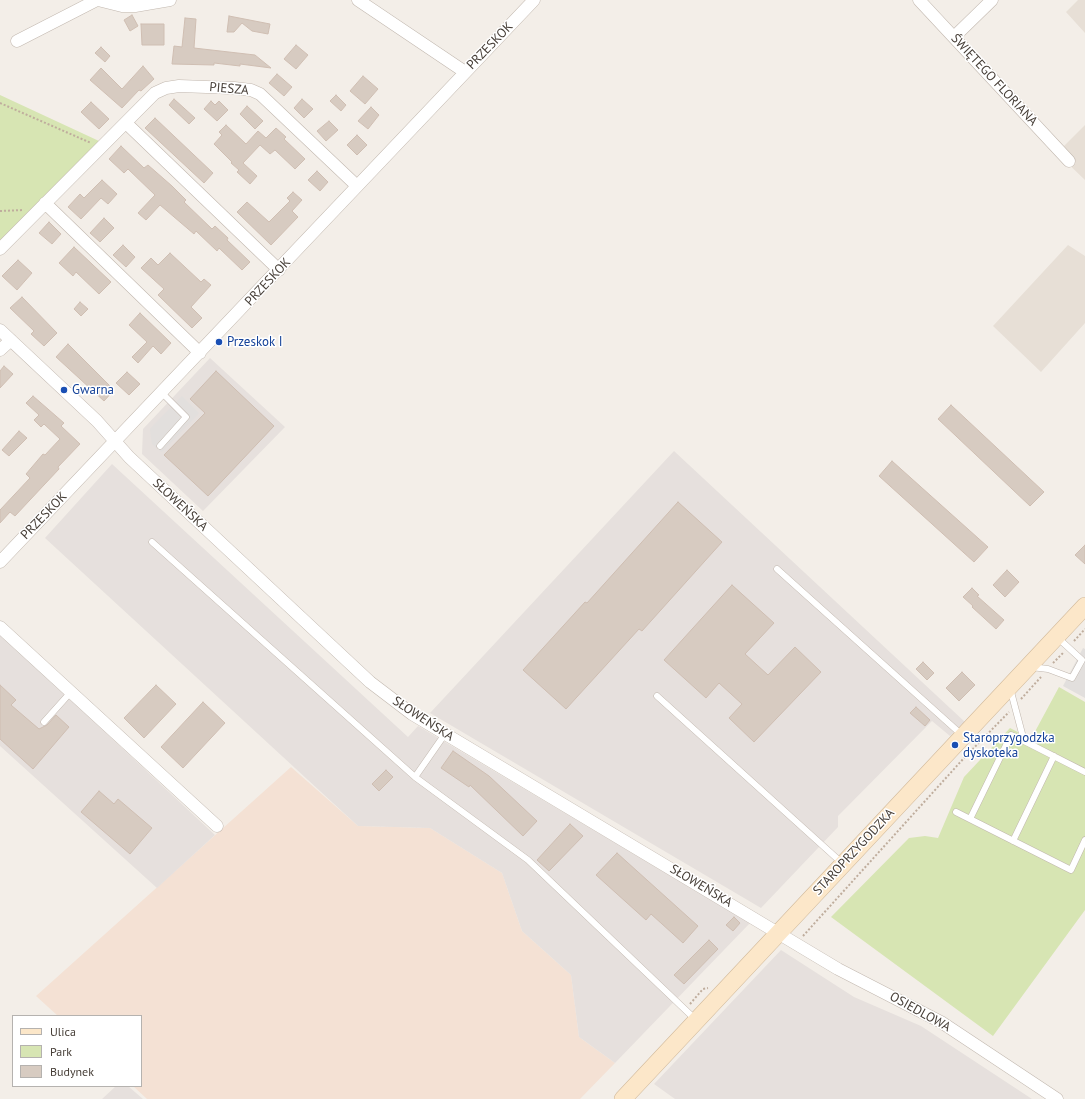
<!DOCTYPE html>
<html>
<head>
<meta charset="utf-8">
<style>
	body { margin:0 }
	#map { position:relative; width:1085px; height:1099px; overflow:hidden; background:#f3eee8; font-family:"PT Sans",sans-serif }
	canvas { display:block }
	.legend { position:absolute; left:12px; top:1015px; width:130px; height:72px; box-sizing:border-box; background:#fff; border:1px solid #b5b2af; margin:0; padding:5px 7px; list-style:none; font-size:12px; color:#463e37 }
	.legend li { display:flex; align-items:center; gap:8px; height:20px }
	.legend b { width:20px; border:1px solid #b5b2af }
</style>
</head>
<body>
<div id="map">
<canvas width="1085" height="1099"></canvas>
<ul class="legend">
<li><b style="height:5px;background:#fce7c9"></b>Ulica</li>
<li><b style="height:11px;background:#d7e5b3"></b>Park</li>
<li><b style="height:11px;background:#d7cbc1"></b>Budynek</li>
</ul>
</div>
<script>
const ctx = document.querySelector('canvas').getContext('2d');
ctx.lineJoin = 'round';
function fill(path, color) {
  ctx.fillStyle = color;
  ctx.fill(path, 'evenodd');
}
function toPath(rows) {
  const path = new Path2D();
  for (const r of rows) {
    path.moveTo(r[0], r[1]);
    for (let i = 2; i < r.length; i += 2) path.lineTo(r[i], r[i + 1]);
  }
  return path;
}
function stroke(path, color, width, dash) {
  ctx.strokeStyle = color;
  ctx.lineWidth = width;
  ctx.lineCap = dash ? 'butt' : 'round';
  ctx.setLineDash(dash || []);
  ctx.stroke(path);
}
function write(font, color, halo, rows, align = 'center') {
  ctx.font = font + ' "PT Sans",sans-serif';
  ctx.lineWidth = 3;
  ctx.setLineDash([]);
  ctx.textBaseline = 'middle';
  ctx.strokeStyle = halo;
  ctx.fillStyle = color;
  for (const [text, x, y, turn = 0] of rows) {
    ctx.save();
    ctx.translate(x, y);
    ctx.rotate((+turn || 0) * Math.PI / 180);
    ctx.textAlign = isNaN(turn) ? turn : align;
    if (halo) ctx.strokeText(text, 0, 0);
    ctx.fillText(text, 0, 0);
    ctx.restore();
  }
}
const residential = toPath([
	[1078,0,1085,0,1085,33,1066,12],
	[1085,125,1085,180,1057,153],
	[1068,245,1085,256,1085,323,1041,372,993,326]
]);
const commercial = toPath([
	[291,767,358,826,430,828,502,873,522,931,571,975,579,1037,615,1063,580,1099,147,1099,133,1086,141,1086,141,1016,58,1016,36,996]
]);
const industrial = toPath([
	[210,358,285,427,203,511,142,454,143,429],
	[674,451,965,722,950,736,932,721,838,816,838,827,761,908,430,713],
	[112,464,408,737,418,726,750,923,615,1063,579,1037,571,975,522,931,502,873,430,828,358,826,45,538],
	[0,634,215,835,157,888,0,746],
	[781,950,854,997,921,1026,1032,1099,675,1099,654,1084],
	[116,1086,128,1086,143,1099,102,1099]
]);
const green = toPath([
	[0,95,99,141,0,242],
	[1059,687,1085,702,1085,910,993,1036,831,917,909,838,925,836,938,838,964,777,1010,728,1031,739]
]);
const parking = toPath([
	[182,396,199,413,162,452,152,444,150,429],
	[1083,648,1085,649,1085,698,1063,686]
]);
const building = toPath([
	[132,15,138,26,130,31,124,20,132,15],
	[229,16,270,24,268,34,252,31,242,23,234,32,227,32,229,16],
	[185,18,196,19,194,48,255,55,271,68,240,64,240,66,214,63,214,65,172,64,174,46,182,47,185,18],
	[141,24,164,24,164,45,142,45,141,24],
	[296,45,308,55,296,69,284,59,296,45],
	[101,47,110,56,105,62,95,53,101,47],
	[143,66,154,79,141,91,139,90,122,108,90,80,101,68,122,89,143,66],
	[277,74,292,87,284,96,269,83,277,74],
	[363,76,378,89,365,104,350,91,363,76],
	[336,95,346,105,341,111,330,101,336,95],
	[174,99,195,118,189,124,169,105,174,99],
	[302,99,313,109,304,118,294,108,302,99],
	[211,101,215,105,219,101,228,110,217,121,204,109,211,101],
	[91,102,109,119,99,129,81,112,91,102],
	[247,106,263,121,255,129,240,114,247,106],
	[371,107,379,115,368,129,358,121,371,107],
	[155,118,213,173,204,183,145,128,155,118],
	[329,121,338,130,326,141,317,131,329,121],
	[226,125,246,144,258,131,266,138,276,128,286,137,284,139,305,159,295,169,275,150,270,154,260,145,243,163,257,176,250,184,237,172,239,170,231,163,232,162,214,144,222,135,219,132,226,125],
	[357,135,367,145,357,155,347,145,357,135],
	[121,146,144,168,148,165,172,186,186,200,184,202,212,229,215,226,228,238,227,240,250,262,242,270,219,248,217,251,196,231,194,234,160,205,146,220,138,213,155,195,128,169,124,173,109,159,121,146],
	[317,171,328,182,320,191,308,180,317,171],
	[102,180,117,194,108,204,101,198,81,219,68,207,80,194,84,198,102,180],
	[293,192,302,200,292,211,298,217,271,245,237,212,247,202,269,222,290,201,287,198,293,192],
	[104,218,114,228,100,242,90,233,104,218],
	[49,222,61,234,52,244,39,233,49,222],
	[123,245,135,257,126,267,113,255,123,245],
	[74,247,111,282,99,294,76,272,73,276,59,263,74,247],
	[170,253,201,282,204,279,211,285,191,307,202,318,192,328,158,295,164,289,141,268,151,258,158,265,170,253],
	[18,260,32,273,17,290,2,276,18,260],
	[22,297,57,333,44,346,31,334,34,331,10,308,22,297],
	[80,302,88,309,81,316,74,309,80,302],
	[140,313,171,343,161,354,153,346,138,363,132,357,147,342,129,325,140,313],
	[68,344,114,390,104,401,56,357,68,344],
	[4,366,13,374,0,388,0,371,4,366],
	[216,371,274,426,208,496,164,455,205,413,190,399,216,371],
	[127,372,140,384,129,395,116,383,127,372],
	[33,396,64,423,61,426,80,444,58,467,59,469,15,516,10,512,0,523,0,510,30,478,26,474,43,454,45,455,60,439,44,424,41,427,34,420,39,415,26,403,33,396],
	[951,405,1044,492,1030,506,938,419,951,405],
	[19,431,27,438,9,456,2,450,19,431],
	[892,461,988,547,974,562,879,476,892,461],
	[678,502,722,542,642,631,639,629,566,709,523,670,585,602,587,603,678,502],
	[1085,545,1085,564,1075,555,1085,545],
	[1007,570,1019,582,1005,597,993,585,1007,570],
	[732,585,774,623,745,654,768,675,795,647,821,672,754,742,729,718,742,704,719,683,706,698,664,660,732,585],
	[972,588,979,595,977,596,1004,620,996,629,972,607,973,606,963,597,972,588],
	[923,662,934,673,927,680,916,669,923,662],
	[962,672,975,685,959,701,946,688,962,672],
	[0,685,16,700,11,705,39,729,47,725,56,715,69,727,33,769,0,739,0,685],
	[156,685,176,704,144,738,124,718,156,685],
	[203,702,225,723,183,768,161,747,203,702],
	[916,707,930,720,925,726,910,713,916,707],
	[453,751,489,776,537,821,523,836,470,785,469,787,441,768,453,751],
	[386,770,393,777,379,791,372,784,386,770],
	[99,791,114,804,118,799,152,828,130,854,81,812,99,791],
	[570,824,583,836,549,871,537,860,570,824],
	[617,853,698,926,683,943,651,914,646,920,596,875,617,853],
	[734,917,740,923,733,931,726,925,734,917],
	[709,940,718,949,684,984,674,975,709,940]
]);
const path = toPath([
	[0,103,91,143],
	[0,211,24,210],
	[1074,641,1085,629],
	[1053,663,1063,653],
	[1021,699,1041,677],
	[803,936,964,758,1009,712],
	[690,1004,703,989,708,988]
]);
const lane = toPath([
	[160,446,186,417,162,393],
	[152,542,415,777,445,734],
	[777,569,962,735],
	[1031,667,1048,669,1072,678,1082,660,1058,638],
	[1010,688,1024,741,1085,772],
	[657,696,842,863],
	[44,722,70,693],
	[415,777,528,860,696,1020],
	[956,812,1071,870,1085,840],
	[970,819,1011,735,1024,741],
	[1013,841,1054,756]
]);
const street = toPath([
	[98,0,122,6,135,6,170,0],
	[358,0,465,72],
	[919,0,1069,161],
	[954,37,992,0],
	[17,41,97,0],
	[126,123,279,270],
	[45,203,200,353],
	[0,249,155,93,166,88,179,86,234,88,251,90,260,94,357,186],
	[0,330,97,421,129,457,370,682,412,714,838,969,941,1022,1057,1099],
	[0,350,11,340],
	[0,562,534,0],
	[0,627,217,826]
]);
const secondary = toPath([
	[623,1099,1085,606]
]);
const markers = [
	[219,342,4,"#1a4fb4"],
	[64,390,4,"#1a4fb4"],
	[955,745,4,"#1a4fb4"]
];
const streetNames = [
	["PRZESKOK",490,46,-46],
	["ŚWIĘTEGO FLORIANA",994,80,47],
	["PIESZA",229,89,5],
	["PRZESKOK",268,282,-47],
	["SŁOWEŃSKA",180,505,43],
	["PRZESKOK",44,516,-46],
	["SŁOWEŃSKA",423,719,33],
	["STAROPRZYGODZKA",854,852,-47],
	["SŁOWEŃSKA",701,886,31],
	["OSIEDLOWA",920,1012,29]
];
const transitNames = [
	["Przeskok I",227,342],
	["Gwarna",72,390],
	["Staroprzygodzka",963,738],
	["dyskoteka",963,753]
];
fill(residential, '#e7dfd6');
fill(commercial, '#f4e1d4');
fill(industrial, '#e6e0dd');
fill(green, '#d7e5b3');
fill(parking, '#e2dfdd');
fill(building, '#d7cbc1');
stroke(building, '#cfbeb2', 1);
stroke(lane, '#c1b7ae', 7);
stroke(street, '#c1b7ae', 13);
stroke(secondary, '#d1b99a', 18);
stroke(path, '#bfad9d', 2, [2, 2]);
stroke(lane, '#fff', 6);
stroke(street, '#fff', 12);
stroke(secondary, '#fce7c9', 17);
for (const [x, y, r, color] of markers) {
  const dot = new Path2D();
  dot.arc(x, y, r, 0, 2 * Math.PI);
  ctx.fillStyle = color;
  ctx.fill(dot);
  stroke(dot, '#fff', 1.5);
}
write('13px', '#463e37', '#fff', streetNames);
write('13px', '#164399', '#fff', transitNames, 'left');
</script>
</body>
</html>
